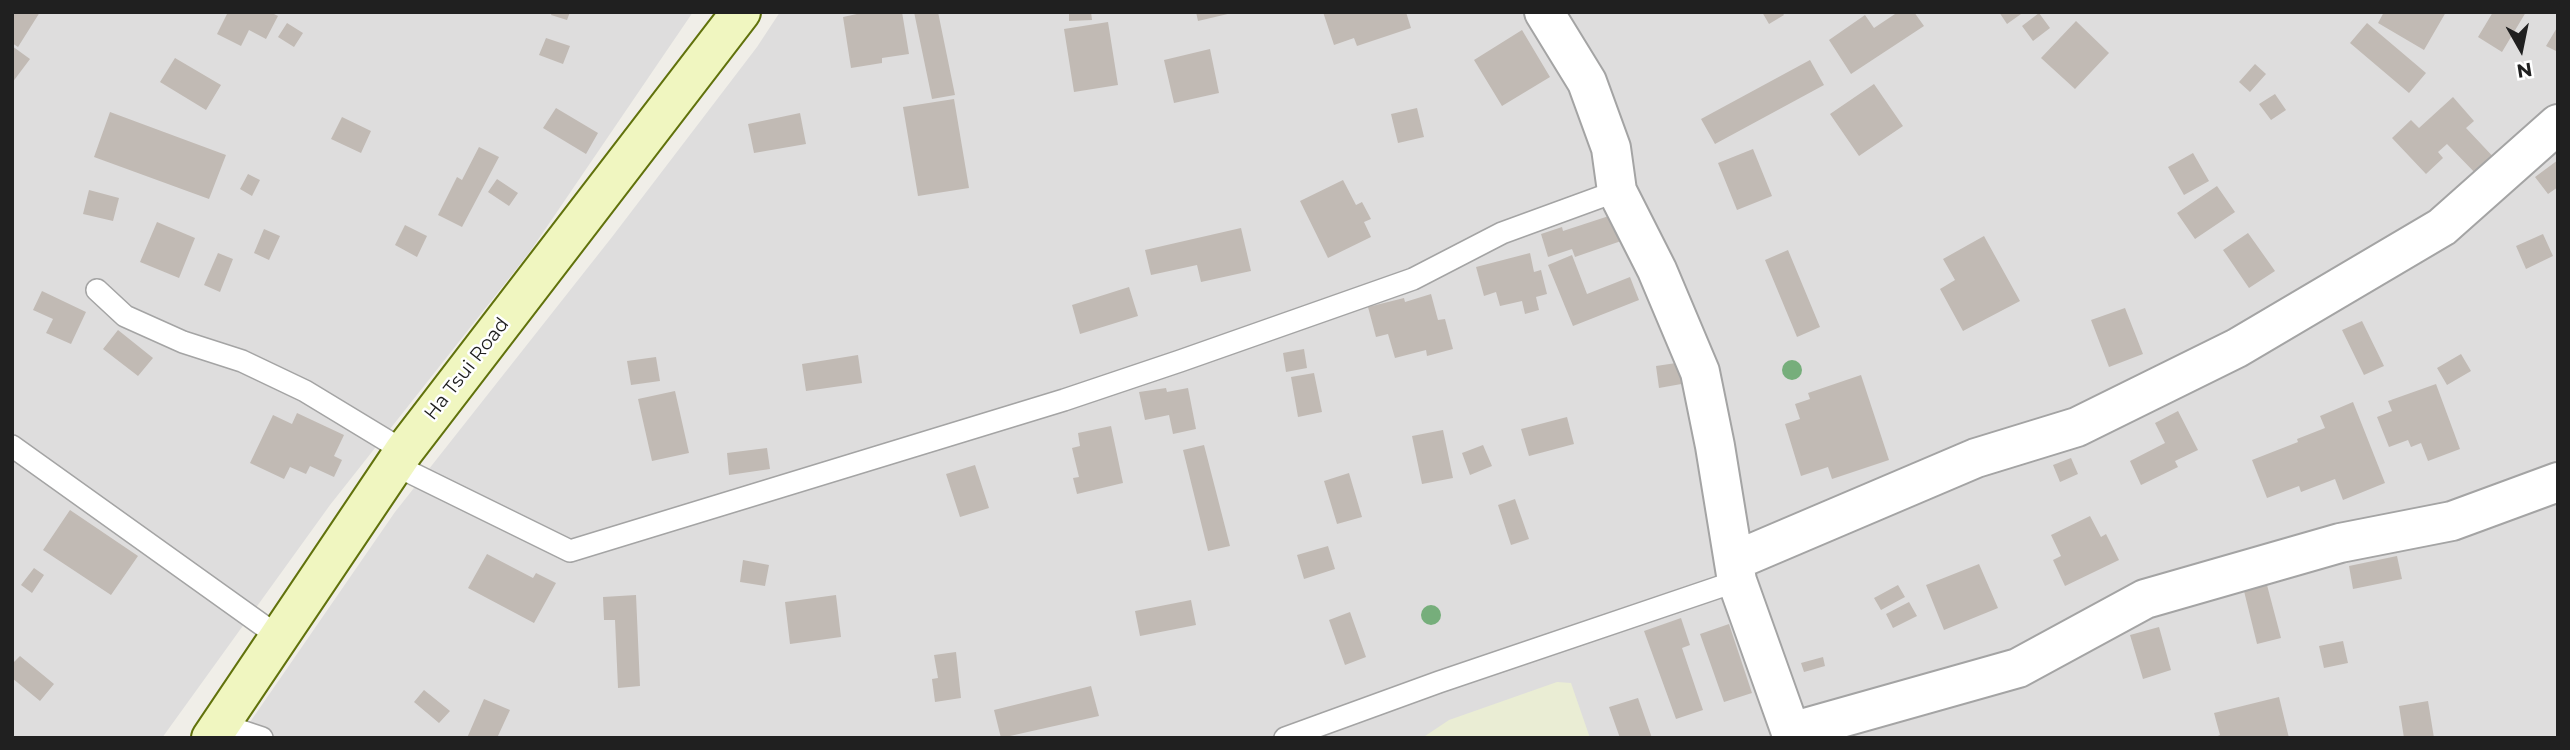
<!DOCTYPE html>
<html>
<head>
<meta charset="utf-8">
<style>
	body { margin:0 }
	#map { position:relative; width:2570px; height:750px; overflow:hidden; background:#f0eee8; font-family:Montserrat,sans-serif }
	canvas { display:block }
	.frame { position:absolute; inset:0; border:14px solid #202020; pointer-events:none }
	.north { position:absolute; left:2486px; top:14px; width:70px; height:70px; -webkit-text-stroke:5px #fff; paint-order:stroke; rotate:171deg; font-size:19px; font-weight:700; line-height:28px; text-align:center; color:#202020 }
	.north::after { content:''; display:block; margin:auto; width:24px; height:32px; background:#202020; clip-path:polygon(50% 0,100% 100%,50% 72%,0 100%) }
</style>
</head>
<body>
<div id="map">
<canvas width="2570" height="750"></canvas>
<div class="frame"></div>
<div class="north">N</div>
</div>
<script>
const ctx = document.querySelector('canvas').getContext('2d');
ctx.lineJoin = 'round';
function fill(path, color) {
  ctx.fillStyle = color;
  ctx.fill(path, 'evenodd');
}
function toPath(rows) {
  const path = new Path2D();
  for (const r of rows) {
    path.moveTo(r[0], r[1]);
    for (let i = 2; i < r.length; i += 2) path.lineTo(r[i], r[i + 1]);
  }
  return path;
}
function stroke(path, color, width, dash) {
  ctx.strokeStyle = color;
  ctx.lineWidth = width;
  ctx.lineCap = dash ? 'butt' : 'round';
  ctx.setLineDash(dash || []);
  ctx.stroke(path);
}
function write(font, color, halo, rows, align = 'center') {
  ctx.font = font + ' Montserrat,sans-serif';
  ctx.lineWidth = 5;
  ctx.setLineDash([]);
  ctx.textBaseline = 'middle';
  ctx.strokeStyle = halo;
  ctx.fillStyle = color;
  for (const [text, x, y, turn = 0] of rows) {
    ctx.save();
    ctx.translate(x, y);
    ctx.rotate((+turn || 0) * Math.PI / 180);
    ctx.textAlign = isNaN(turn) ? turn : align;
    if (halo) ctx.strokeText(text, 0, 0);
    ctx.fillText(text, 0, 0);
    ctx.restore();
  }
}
const residential = toPath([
	[12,12,693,12,529,253,330,505,162,738,12,738],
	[780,12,2558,12,2558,738,239,738,395,512,612,237,757,47]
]);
const farmland = toPath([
	[1557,682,1571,683,1590,738,1422,738,1449,720]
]);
const building = toPath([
	[12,12,40,12,18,47,12,43],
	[228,12,270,12,278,16,266,39,249,30,241,46,217,34],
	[552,12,570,12,567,20,551,15],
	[866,12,902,12,909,54,882,58,882,63,851,68,843,17],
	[914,12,938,12,955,95,932,99],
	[1069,12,1091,12,1092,20,1069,21],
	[1196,12,1232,12,1232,13,1198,21],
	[1323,12,1406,12,1411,28,1357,46,1354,38,1334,45],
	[1762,12,1782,12,1784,15,1769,24],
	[1898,12,1914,12,1924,26,1851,74,1829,40,1865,15,1874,28],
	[1999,12,2020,12,2021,14,2007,24],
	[2384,12,2446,12,2424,50,2378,23],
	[2493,12,2526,12,2502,52,2478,37],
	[2039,13,2050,28,2033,41,2022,26],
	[2076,21,2109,53,2075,89,2041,58],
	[1108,22,1118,85,1074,92,1064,29],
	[287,23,303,33,294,47,278,37],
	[2367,23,2426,73,2409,93,2350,43],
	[2558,26,2558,52,2546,46],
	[1522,30,1550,77,1502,106,1474,60],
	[546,38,570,46,563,64,539,55],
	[12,46,30,59,12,83],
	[1210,49,1219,93,1174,103,1164,60],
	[175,58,221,85,206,110,160,82],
	[1810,60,1824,85,1715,144,1701,119],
	[2255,64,2266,74,2250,92,2239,82],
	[1874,84,1903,126,1859,156,1830,114],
	[2275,94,2286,110,2271,120,2259,104],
	[2453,97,2474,121,2466,128,2499,163,2481,179,2447,144,2438,152,2443,158,2426,174,2392,138,2411,120,2419,128],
	[954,99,969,188,918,196,903,107],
	[556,108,598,133,586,154,543,128],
	[1417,108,1424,137,1398,143,1391,114],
	[110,112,226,155,209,199,94,157],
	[800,113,806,144,754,153,748,124],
	[342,117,371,131,361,153,331,139],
	[479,147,499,157,462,227,438,215,457,177,462,180],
	[1753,149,1772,196,1737,210,1718,163],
	[2193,153,2209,181,2184,195,2168,167],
	[2558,160,2558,187,2548,194,2535,177],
	[248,174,260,180,252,196,240,189],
	[497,179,518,193,509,206,488,192],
	[1343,180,1356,205,1362,202,1371,219,1364,222,1371,237,1328,258,1300,201],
	[2217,186,2235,212,2195,239,2177,213],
	[89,190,119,198,113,221,83,214],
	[1615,214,1624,240,1575,257,1572,249,1548,257,1541,234,1562,227,1563,231],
	[157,222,195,238,179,278,140,262],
	[405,225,427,236,417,257,395,245],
	[1241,228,1251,271,1201,282,1197,265,1151,275,1145,250],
	[264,229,280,236,269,260,254,253],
	[2248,233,2275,271,2249,288,2223,250],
	[2543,234,2553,256,2526,269,2516,246],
	[1984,236,2020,301,1963,331,1940,289,1955,280,1943,259],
	[1788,250,1820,327,1797,337,1765,260],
	[218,253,233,259,220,292,204,285],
	[1530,253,1534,272,1541,270,1547,294,1536,297,1539,310,1525,314,1522,301,1500,306,1496,292,1484,296,1476,267],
	[1572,255,1587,294,1630,277,1639,300,1573,326,1548,265],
	[1129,287,1138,316,1080,334,1072,305],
	[42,291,86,312,71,344,46,333,53,319,33,310],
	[1431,294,1438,320,1445,319,1453,349,1427,356,1426,350,1395,358,1388,334,1376,337,1368,307,1404,298,1405,302],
	[2125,308,2143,354,2109,367,2091,320],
	[2362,321,2384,366,2364,375,2342,330],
	[118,330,153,358,138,376,103,349],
	[1304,349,1307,368,1286,372,1283,353],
	[2461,354,2471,371,2447,385,2437,368],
	[858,355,862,383,806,391,802,364],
	[656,357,660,381,631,385,627,361],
	[1683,362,1687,383,1659,388,1656,366],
	[1314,373,1322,412,1298,417,1291,377],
	[1861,375,1889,460,1832,479,1828,467,1801,476,1785,424,1800,419,1795,404,1810,399,1808,393],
	[2436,384,2460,449,2428,461,2421,443,2411,447,2408,440,2389,447,2377,417,2392,411,2388,401],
	[1166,388,1167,392,1188,388,1196,429,1173,434,1169,415,1145,420,1139,392],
	[675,391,689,453,652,461,638,399],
	[2353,402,2385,483,2343,500,2335,479,2301,492,2299,486,2267,498,2252,460,2298,442,2297,439,2325,428,2320,416],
	[2178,411,2198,450,2175,461,2178,467,2141,485,2130,461,2165,443,2155,423],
	[297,413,344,435,334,456,342,460,334,477,310,466,306,474,290,467,284,479,250,463,273,415,292,424],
	[1567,417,1574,444,1529,456,1521,429],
	[1111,426,1123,483,1077,494,1073,478,1079,477,1072,448,1080,446,1078,433],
	[1443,430,1453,478,1422,484,1412,436],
	[1204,445,1230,546,1208,551,1183,450],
	[1483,445,1492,466,1470,475,1462,453],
	[767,448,770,469,729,475,727,453],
	[2071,458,2078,474,2060,482,2053,465],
	[975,465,989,508,960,517,946,474],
	[1349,473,1362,517,1337,524,1324,481],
	[1515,499,1529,539,1511,545,1498,505],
	[70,510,138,556,111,595,43,550],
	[2090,516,2101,537,2106,534,2119,560,2065,586,2053,560,2061,556,2051,535],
	[1328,546,1335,569,1304,579,1297,555],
	[487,554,533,578,536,573,556,583,534,623,468,588],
	[2397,556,2402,579,2353,589,2349,566],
	[743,560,769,565,765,586,740,582],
	[1979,564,1998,608,1944,630,1926,585],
	[34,568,44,575,32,593,21,585],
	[1898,585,1905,597,1881,610,1874,598],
	[2267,585,2281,638,2257,644,2244,591],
	[636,595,640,686,618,688,615,620,604,620,603,597],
	[836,595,841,637,790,644,785,602],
	[1191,600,1196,625,1140,636,1135,611],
	[1909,602,1917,616,1893,628,1886,614],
	[1350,612,1366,657,1345,665,1329,620],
	[1681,618,1690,645,1682,648,1703,710,1676,719,1644,631],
	[1729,624,1752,693,1724,702,1700,634],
	[2159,627,2171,670,2143,679,2130,635],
	[2343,641,2348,663,2324,668,2319,646],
	[956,652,961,698,935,702,932,679,938,678,934,655],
	[20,656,54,684,40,701,12,678,12,664],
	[1823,657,1825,666,1804,672,1801,663],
	[1091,686,1099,716,1001,738,994,710],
	[424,690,450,711,439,723,414,702],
	[2279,697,2289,738,2213,738,2220,735,2214,713],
	[1638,698,1652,738,1620,738,1609,707],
	[484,699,510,710,497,738,467,738],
	[2428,701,2434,738,2404,738,2399,706]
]);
const lane = toPath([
	[97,290,125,316,183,342,242,361,305,391,404,451],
	[12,446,279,637],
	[395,465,570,551,1064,400,1180,361,1413,279,1502,233,1617,191],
	[220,724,262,738],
	[1285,738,1439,682,1737,581]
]);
const street = toPath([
	[1544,12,1587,82,1611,148,1617,191,1657,270,1700,372,1715,446,1737,581,1793,738],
	[1734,561,1976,458,2077,427,2237,348,2442,227,2558,124],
	[1791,732,2018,668,2145,599,2340,543,2452,521,2558,482]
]);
const secondary = toPath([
	[211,738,404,451,741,12]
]);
const trees = [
	[1792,370],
	[1431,615]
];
const streetNames = [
	["Ha Tsui Road",467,369,-52]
];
fill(residential, '#dedddd');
fill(farmland, '#eaedd4');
fill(building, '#c1bab4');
stroke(lane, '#a4a4a4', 24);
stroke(street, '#a4a4a4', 42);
stroke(secondary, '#61720c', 42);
stroke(lane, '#fff', 21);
stroke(street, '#fff', 38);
stroke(secondary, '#f0f6c0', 38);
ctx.fillStyle = '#76ae7b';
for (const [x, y] of trees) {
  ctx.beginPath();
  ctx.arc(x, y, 10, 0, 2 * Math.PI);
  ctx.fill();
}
write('19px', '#202020', '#fff', streetNames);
</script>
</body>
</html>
